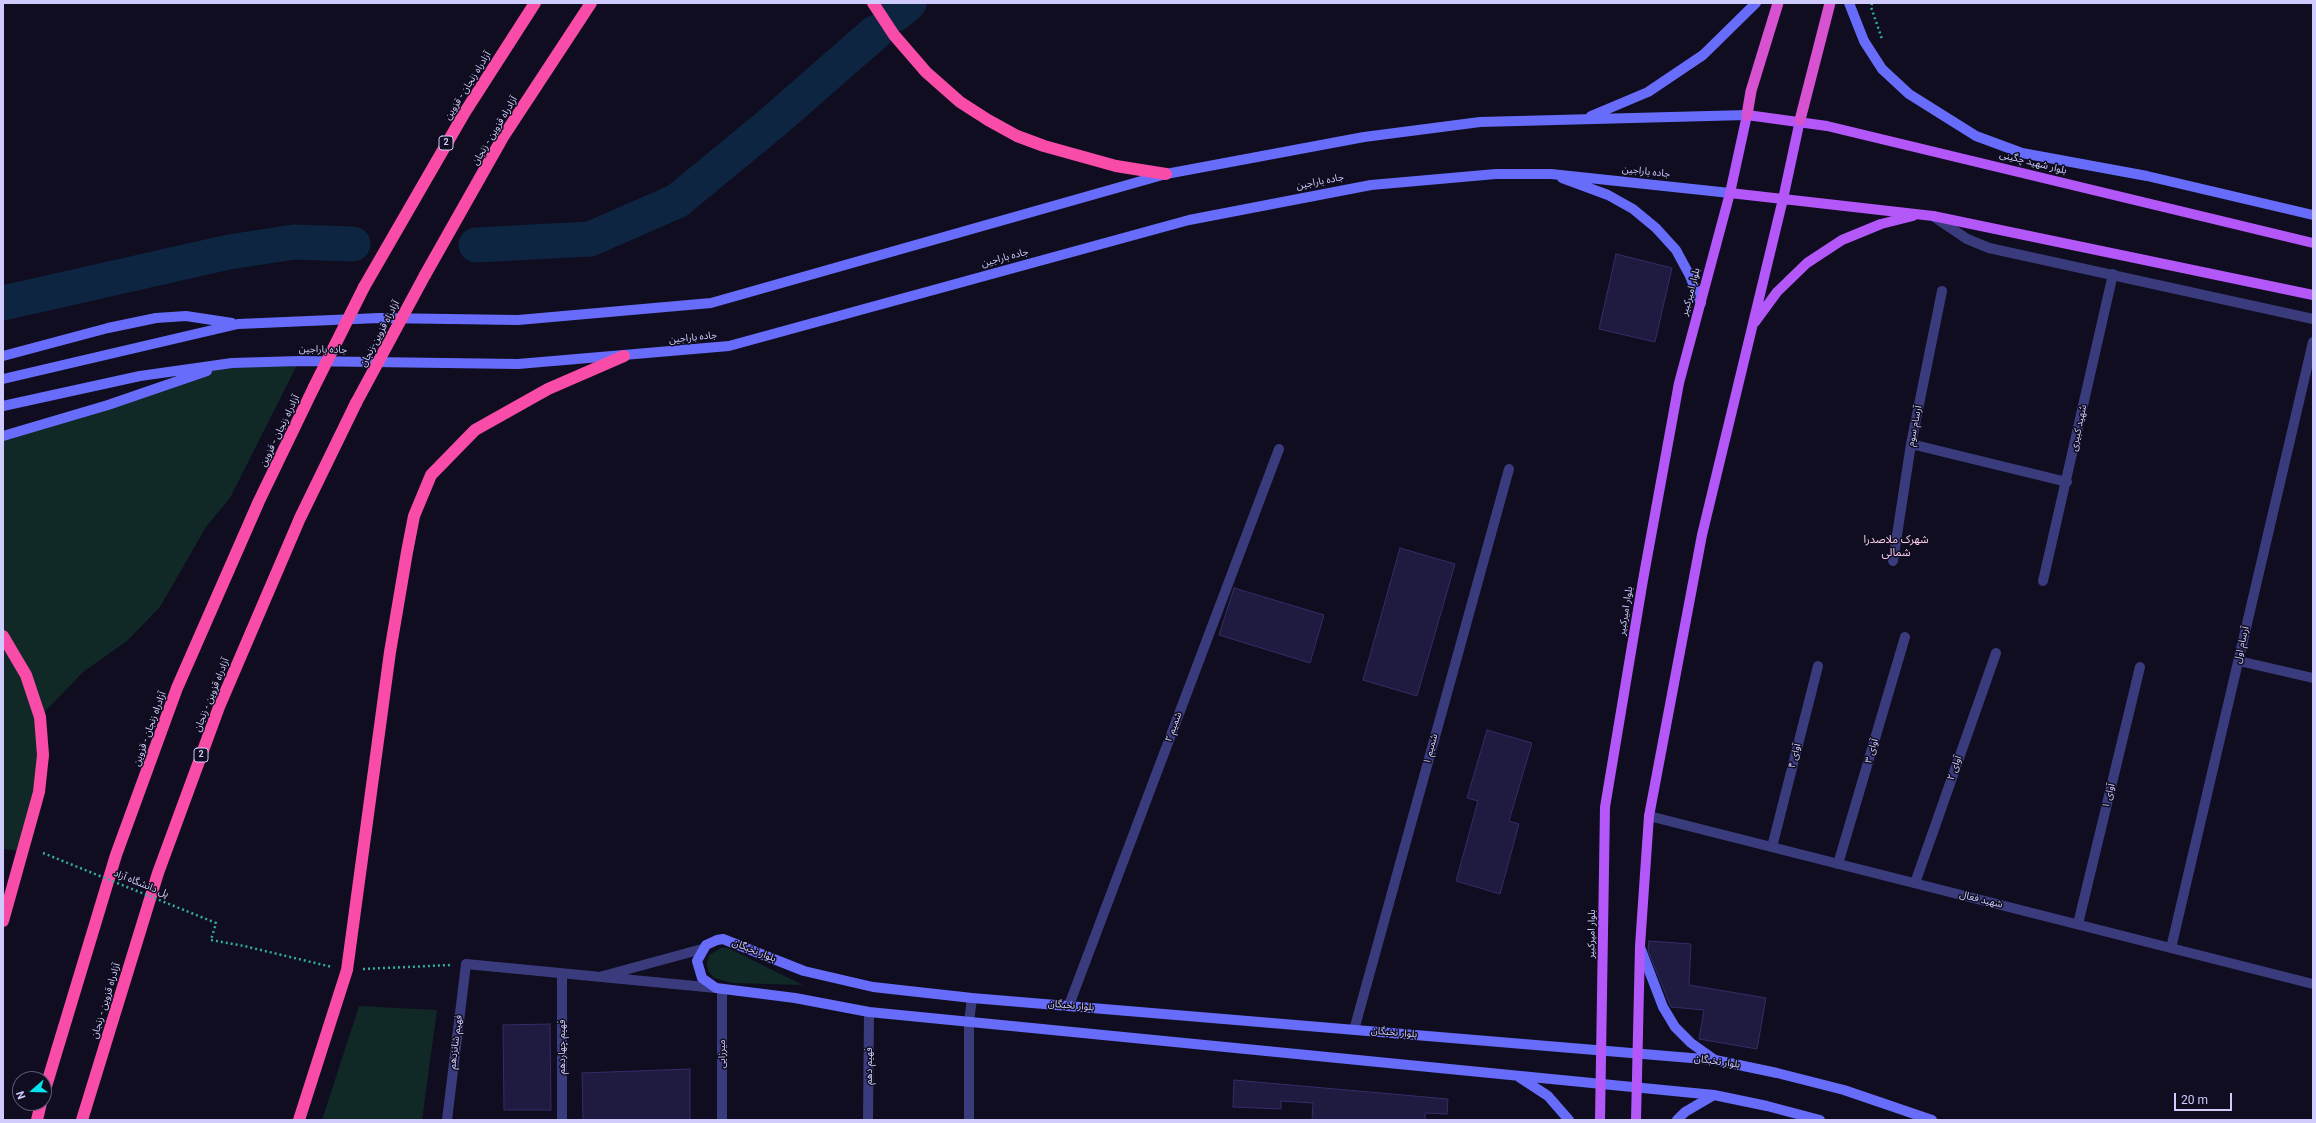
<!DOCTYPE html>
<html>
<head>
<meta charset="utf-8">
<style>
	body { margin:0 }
	#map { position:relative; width:2316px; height:1123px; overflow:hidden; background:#0f0d1f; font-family:Roboto,sans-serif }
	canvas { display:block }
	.frame { position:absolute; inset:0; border:4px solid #cfccfd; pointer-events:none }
	.north { position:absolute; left:12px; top:1071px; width:40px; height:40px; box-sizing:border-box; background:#0f0d1f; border:1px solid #5c5978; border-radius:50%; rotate:250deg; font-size:11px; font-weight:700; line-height:16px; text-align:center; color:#cfccfd }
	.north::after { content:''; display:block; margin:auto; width:14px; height:18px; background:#08e4ed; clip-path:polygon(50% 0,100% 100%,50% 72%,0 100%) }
	.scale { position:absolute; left:2174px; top:1093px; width:58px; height:18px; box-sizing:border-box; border:2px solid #cfccfd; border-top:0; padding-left:5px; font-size:12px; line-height:14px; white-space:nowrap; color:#cfccfd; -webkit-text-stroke:3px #0f0d1f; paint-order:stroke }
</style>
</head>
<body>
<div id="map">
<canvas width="2316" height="1123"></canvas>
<div class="frame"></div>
<div class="north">N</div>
<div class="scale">20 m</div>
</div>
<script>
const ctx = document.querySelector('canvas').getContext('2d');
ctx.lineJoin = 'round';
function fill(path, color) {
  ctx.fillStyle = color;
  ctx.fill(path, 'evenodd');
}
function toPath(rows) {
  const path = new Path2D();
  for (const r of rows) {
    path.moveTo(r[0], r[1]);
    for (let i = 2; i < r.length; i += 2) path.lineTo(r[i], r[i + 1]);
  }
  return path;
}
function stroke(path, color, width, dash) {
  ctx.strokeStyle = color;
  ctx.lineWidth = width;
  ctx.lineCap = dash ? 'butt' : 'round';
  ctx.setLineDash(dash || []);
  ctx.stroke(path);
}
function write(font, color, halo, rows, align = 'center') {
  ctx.font = font + ' Roboto,"Noto Sans Arabic",sans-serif';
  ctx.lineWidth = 3;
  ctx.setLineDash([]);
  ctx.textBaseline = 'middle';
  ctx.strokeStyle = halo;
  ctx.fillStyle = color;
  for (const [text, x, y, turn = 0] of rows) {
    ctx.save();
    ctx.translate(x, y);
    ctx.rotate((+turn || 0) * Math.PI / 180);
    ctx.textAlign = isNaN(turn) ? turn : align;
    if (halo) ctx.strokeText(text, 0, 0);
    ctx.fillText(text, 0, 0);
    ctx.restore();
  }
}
const green = toPath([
	[299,361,230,498,206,527,160,607,127,641,83,672,40,717,43,755,23,851,3,849,3,436,232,363],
	[721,948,728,948,803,985,733,983,714,978,708,971,707,963,709,955],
	[359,1006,437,1010,422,1120,322,1120]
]);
const river = toPath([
	[896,14,909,3],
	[476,245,590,239,677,201,773,122,876,32],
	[3,303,229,252,294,242,353,244]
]);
const building = toPath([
	[1616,254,1672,268,1655,342,1599,329,1616,254],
	[1400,548,1455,564,1417,696,1363,680,1400,548],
	[1234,588,1324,615,1310,663,1219,635,1234,588],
	[1487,730,1532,743,1509,821,1519,824,1500,894,1456,881,1478,801,1467,798,1487,730],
	[1649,941,1691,944,1689,985,1766,998,1757,1049,1699,1039,1704,1010,1671,1007,1648,951,1649,941],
	[550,1024,551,1110,504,1110,503,1025,550,1024],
	[690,1069,690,1120,583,1120,582,1073,690,1069],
	[1234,1080,1448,1099,1447,1114,1425,1113,1425,1120,1312,1120,1313,1103,1281,1101,1281,1109,1233,1107,1234,1080]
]);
const path = toPath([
	[1872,3,1871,7,1882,39],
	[211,940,244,946,332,967],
	[363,969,451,965]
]);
const minor = toPath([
	[1911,444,2067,482],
	[1893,561,1911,444,1942,291],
	[2043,581,2113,274],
	[2239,661,2313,678],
	[1649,816,2313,984],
	[1772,847,1818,666],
	[1838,864,1905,637],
	[1915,883,1996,653],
	[2078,924,2140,667],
	[2171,948,2313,342],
	[1069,1005,1279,449],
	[1354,1030,1509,469],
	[562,1120,562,975],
	[722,1120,722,989],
	[868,1120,869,1012]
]);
const tertiary = toPath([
	[1933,216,1967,239,1989,248,2313,319],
	[603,976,702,949],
	[447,1120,466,964,716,988],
	[969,1120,969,1022,972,998]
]);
const secondary = toPath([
	[1849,3,1864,41,1882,69,1909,94,1976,136,2022,153,2147,176,2313,215],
	[1591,116,1648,92,1703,55,1756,3],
	[1562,178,1608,195,1633,209,1656,228,1676,250,1690,276,1701,303],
	[3,356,108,328,156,318,186,316,232,323],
	[3,379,238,324,379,318,518,320,711,303,1166,174,1364,137,1480,122,1747,115],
	[3,406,140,376,232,363,299,361,518,364,729,346,1189,220,1371,185,1496,174,1551,174,1730,193],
	[3,436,108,405,207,371],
	[1640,947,1663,1007,1675,1027,1691,1043,1715,1060],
	[1519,1077,1548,1096,1569,1120],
	[1677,1120,1685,1112,1714,1095],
	[1820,1120,1767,1106,1714,1095,869,1012,795,998,716,988,702,978,697,961,706,945,717,940,723,939,804,971,873,987,972,998,1715,1060,1777,1073,1844,1090,1932,1120]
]);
const primary = toPath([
	[1730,193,1933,216,2313,295],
	[1755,322,1777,292,1807,263,1842,240,1881,224,1913,216],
	[1600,1120,1605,807,1643,580,1679,383,1730,193,1747,115,1827,126,2313,243],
	[1636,1120,1640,946,1649,816,1702,535,1783,199,1800,120]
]);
const trunk = toPath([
	[1747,115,1751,91,1778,3],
	[1800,120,1830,3]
]);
const motorway = toPath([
	[873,3,894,35,926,72,960,102,988,120,1017,136,1044,146,1116,166,1166,174],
	[425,275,503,137,591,3],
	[364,287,465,112,535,3],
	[3,636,26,675,40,717,43,755,39,792,3,921],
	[44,1093,116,855,177,688,259,501,314,387],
	[37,1120,41,1103],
	[82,1120,158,873,219,707,300,518,356,403],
	[299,1120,347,970,390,652,407,552,414,516,431,475,475,430,548,389,624,356]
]);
const pathBridge = toPath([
	[43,853,216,923,211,940]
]);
const motorwayBridge = toPath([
	[314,387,364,287],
	[356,403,425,275]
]);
const shields = [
	[446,143,14],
	[201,755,14]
];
const shieldNames = [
	["2",446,143],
	["2",201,755]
];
const streetNames = [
	["آزادراه زنجان - قزوین",468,86,-58],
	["آزادراه قزوین - زنجان",495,131,-59],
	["بلوار شهید چگینی",2033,163,14],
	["جاده باراجین",1646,172,6],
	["جاده باراجین",1320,182,-11],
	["جاده باراجین",1005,258,-15],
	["بلوار امیرکبیر",1691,292,-75],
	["آزادراه قزوین-زنجان",380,334,-62],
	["جاده باراجین",693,338,-6],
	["جاده باراجین",323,350,1],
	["آرسام سوم",1915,426,-79],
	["شهید کبیری",2079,428,-78],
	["آزادراه زنجان - قزوین",280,431,-64],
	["بلوار امیرکبیر",1626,611,-81],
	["آرسام اول",2242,645,-77],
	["آزادراه قزوین - زنجان",212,695,-68],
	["شمیم ۲",1174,727,-69],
	["آزادراه زنجان - قزوین",150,729,-70],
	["شمیم ۱",1431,749,-75],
	["آوای ۳",1872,751,-74],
	["آوای ۴",1795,756,-76],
	["آوای ۲",1955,768,-71],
	["آوای ۱",2109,796,-76],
	["پل دانشگاه آزاد",141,884,22],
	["شهید فعال",1981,900,14],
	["بلوار امیرکبیر",1592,934,-89],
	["بلوار نخبگان",754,951,22],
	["آزادراه قزوین - زنجان",106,1001,-73],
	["بلوار نخبگان",1071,1006,5],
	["بلوار نخبگان",1394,1033,5],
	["فهیم شانزدهم",456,1042,-83],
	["فهیم چهاردهم",562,1047,-90],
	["میرزایی",722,1054,-90],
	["بلوار نخبگان",1717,1062,8],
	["فهیم دهم",869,1066,-90]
];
const neighbourhoodNames = [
	["شهرک ملاصدرا",1896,540],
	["شمالی",1896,553]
];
fill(green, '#102826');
stroke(river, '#0e2542', 35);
fill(building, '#1f1a3f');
stroke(building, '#352d6a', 1);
stroke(path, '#32ac9d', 2.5, [2, 3]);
stroke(minor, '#3a3b7c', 10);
stroke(tertiary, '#3a3b7c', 10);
stroke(secondary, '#676cfa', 10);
stroke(primary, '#b357f9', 10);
stroke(trunk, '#d652d1', 11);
stroke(motorway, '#f94ca9', 12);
stroke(pathBridge, '#32ac9d', 2.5, [2, 3]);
stroke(motorwayBridge, '#f94ca9', 12);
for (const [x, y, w] of shields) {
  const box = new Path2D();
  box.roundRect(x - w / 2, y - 7, w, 14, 3);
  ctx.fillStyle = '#0f0d1f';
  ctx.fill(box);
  stroke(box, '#cfccfd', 1);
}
write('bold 9px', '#cfccfd', null, shieldNames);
write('10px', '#cfccfd', '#0f0d1f', streetNames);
write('11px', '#fdceef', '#0f0d1f', neighbourhoodNames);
</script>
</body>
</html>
